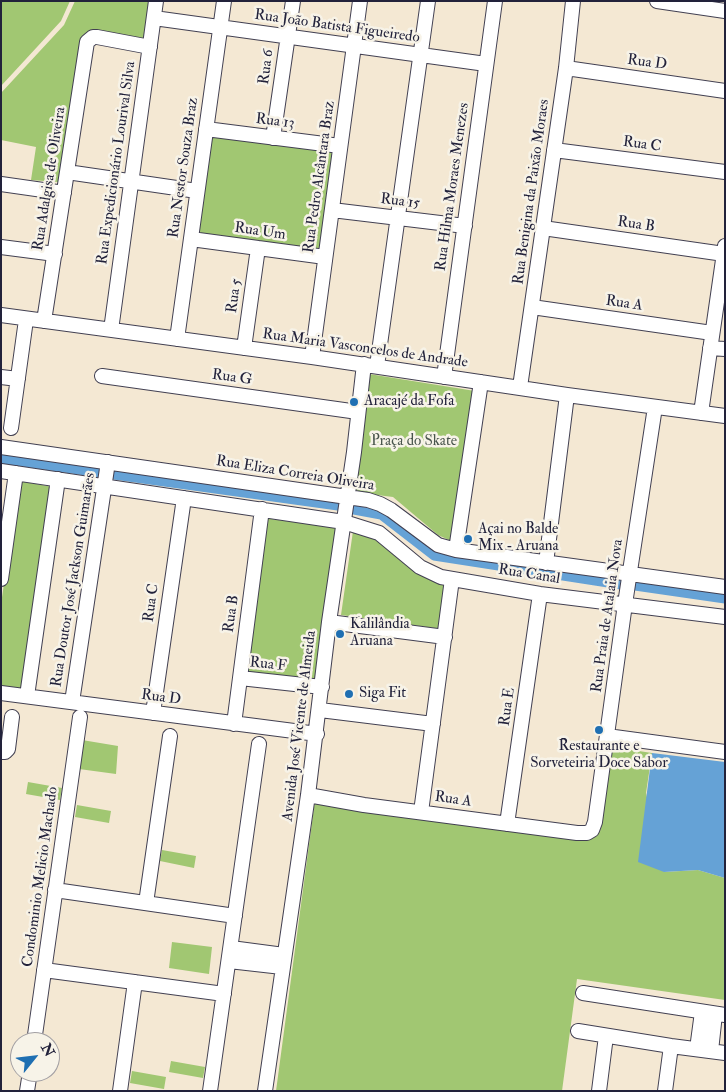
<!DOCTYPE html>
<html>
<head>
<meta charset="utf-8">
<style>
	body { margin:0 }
	#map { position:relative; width:726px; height:1092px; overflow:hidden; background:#f4e8d3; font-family:"IM FELL Double Pica",serif }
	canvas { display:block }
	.frame { position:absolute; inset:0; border:2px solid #22223b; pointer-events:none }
	.north { position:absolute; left:10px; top:1032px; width:50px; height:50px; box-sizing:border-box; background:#f7f3e8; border:1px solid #a29fa3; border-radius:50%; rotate:61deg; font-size:14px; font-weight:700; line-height:20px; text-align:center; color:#22223b }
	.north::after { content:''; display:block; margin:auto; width:18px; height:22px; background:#1f6fb2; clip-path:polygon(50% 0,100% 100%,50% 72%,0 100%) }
</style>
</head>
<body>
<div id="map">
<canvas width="726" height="1092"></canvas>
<div class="frame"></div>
<div class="north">N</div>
</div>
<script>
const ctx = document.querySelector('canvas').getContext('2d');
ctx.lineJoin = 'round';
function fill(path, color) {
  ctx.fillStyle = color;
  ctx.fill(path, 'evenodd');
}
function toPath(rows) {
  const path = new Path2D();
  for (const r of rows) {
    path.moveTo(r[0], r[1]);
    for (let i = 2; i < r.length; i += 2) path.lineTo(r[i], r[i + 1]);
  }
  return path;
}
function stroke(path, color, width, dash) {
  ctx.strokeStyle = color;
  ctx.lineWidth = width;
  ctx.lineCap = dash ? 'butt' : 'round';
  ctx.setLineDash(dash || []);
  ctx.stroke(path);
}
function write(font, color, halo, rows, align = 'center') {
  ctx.font = font + ' "IM FELL Double Pica",serif';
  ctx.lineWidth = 5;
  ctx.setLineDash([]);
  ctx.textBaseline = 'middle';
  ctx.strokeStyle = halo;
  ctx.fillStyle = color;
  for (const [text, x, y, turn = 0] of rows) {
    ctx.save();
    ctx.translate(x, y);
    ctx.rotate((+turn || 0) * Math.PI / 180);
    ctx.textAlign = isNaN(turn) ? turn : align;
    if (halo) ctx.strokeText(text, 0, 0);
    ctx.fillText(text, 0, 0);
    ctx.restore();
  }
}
const green = toPath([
	[1,1,70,1,61,21,1,86],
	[75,1,156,1,150,47,87,42,58,182,31,180,36,147,1,140,1,93,64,25],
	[210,133,336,150,322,251,197,234],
	[369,374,475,391,451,541,438,535,393,497,361,493,355,489],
	[19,481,53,487,23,692,1,688,1,604],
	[264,518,337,528,316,684,243,674],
	[353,531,372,534,447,582,441,629,341,615],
	[82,740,118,746,116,774,79,769],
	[612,747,652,753,646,793,664,872,698,870,725,878,725,1000,577,979,562,1091,276,1091,315,800,585,840,593,838,600,831],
	[28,782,62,788,60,800,26,794],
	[77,805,111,811,109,823,75,817],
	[162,850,196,856,194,868,160,861],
	[172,942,212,947,209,974,169,968],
	[171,1061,205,1067,203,1078,169,1072],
	[132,1071,166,1077,164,1089,130,1083]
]);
const water = toPath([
	[652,753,725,762,725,878,698,870,664,872,638,862]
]);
const canal = toPath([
	[1,459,100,473],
	[114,475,338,506],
	[354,510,381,515,434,556,621,585],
	[635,586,725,599]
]);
const minor = toPath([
	[657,1,725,11],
	[154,18,486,64],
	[566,68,725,91],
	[206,129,340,146],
	[273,138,293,1],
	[554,150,725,172],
	[67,172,197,191],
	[1,184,64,193],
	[332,210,465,226],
	[543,228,724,254],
	[191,239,325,257],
	[1,247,55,254],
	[532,307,712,333],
	[1,315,312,357,567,395,725,416],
	[44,321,87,42,93,37,97,37,150,47],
	[111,330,156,1],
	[177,339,224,1],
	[244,348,258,248],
	[710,348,725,349],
	[312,357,360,1],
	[377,366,428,1],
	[102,376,358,412],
	[1,377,18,379],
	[444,377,495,1],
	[520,387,566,68,573,1],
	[701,413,725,246],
	[11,428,25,327],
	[1,447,368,500,380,504,391,510,438,545,456,550,725,587],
	[1,471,344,522,379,533,420,567,441,577,540,594,725,617],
	[456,550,481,382],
	[546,563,567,395],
	[1,579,16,473],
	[329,622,445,637],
	[240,678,322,687],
	[1,693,317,734],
	[27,696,58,479],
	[72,702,108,462],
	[320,710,433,724],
	[153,713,184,498],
	[234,724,262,509],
	[607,736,725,752],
	[1,752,5,752,8,749,12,717],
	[308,795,364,805,577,833,587,833,592,830,595,822,625,604,655,407],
	[421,812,452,579],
	[507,824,540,594],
	[55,890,235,916],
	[146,903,170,736],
	[231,948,284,955],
	[229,961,282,967],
	[44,970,224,994],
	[583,993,725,1015],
	[578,1031,671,1046,725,1053],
	[34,1042,80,717],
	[697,1049,702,1012],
	[711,1051,715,1014],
	[27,1091,30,1072],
	[120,1091,135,982],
	[210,1091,259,744],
	[265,1091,308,795,329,622,354,452,364,364],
	[599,1091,606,1036],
	[665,1091,671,1046]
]);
const markers = [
	[354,402,5,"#1f6fb2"],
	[468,539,5,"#1f6fb2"],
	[340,634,5,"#1f6fb2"],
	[349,694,5,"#1f6fb2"],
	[599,730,5,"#1f6fb2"]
];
const streetNames = [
	["Rua João Batista Figueiredo",337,27,8],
	["Rua D",647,63,8],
	["Rua 6",267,67,-82],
	["Rua 13",275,122,7],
	["Rua C",642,145,8],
	["Rua Expedicionário Lourival Silva",117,163,-82],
	["Rua Nestor Souza Braz",184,168,-82],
	["Rua Pedro Alcântara Braz",320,177,-82],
	["Rua Adalgisa de Oliveira",50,179,-81],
	["Rua Hilma Moraes Menezes",453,187,-82],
	["Rua Benigina da Paixão Moraes",532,192,-82],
	["Rua 15",400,202,7],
	["Rua B",636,225,8],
	["Rua Um",260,232,8],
	["Rua 5",235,296,-82],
	["Rua A",624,304,8],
	["Rua Maria Vasconcelos de Andrade",365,349,8],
	["Rua G",232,378,8],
	["Rua Eliza Correia Oliveira",295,474,9],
	["Rua Canal",529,575,9],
	["Rua Doutor José Jackson Guimarães",74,580,-81],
	["Rua C",152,603,-82],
	["Rua B",232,614,-82],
	["Rua Praia de Atalaia Nova",608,616,-82],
	["Rua F",268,665,6],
	["Rua D",161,698,8],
	["Rua E",508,707,-82],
	["Avenida José Vicente de Almeida",300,726,-83],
	["Rua A",453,800,8],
	["Condominio Melicio Machado",41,877,-82]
];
const poiNames = [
	["Aracajé da Fofa",364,402],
	["Açai no Balde",478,530],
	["Mix - Aruana",478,547],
	["Kalilândia",350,625],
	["Aruana",350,642],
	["Siga Fit",359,694],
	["Restaurante e",599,747,"center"],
	["Sorveteiria Doce Sabor",599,764,"center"]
];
const parkNames = [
	["Praça do Skate",414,442]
];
fill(green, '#a1c772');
fill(water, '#65a2d6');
stroke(canal, '#65a2d6', 9);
stroke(minor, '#424052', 16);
stroke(minor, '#fff', 14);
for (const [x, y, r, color] of markers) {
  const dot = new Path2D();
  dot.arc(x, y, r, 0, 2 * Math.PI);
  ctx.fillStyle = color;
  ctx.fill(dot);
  stroke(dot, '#f7f3e8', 2);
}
write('15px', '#22223b', '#f7f3e8', streetNames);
write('15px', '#22223b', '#f7f3e8', poiNames, 'left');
write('15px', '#48544c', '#f7f3e8', parkNames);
</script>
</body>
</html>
